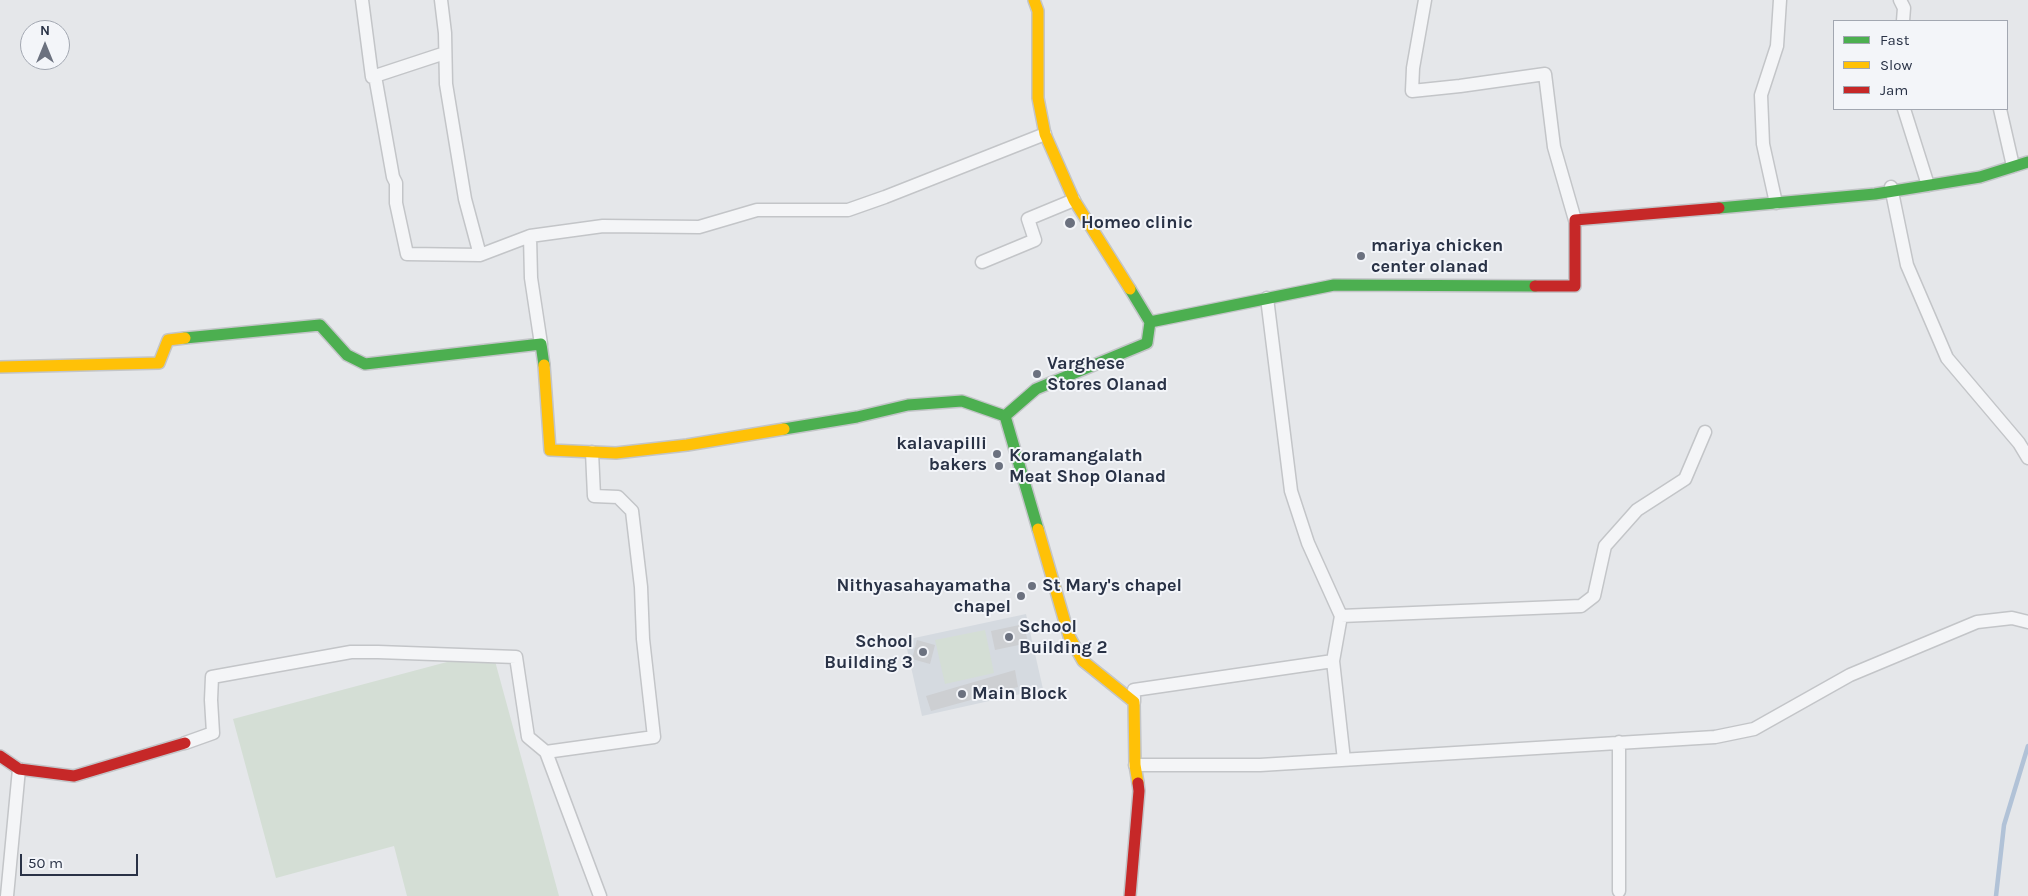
<!DOCTYPE html>
<html>
<head>
<meta charset="utf-8">
<style>
	body { margin:0 }
	#map { position:relative; width:2028px; height:896px; overflow:hidden; background:#e5e7ea; font-family:Karla,sans-serif }
	canvas { display:block }
	.legend { position:absolute; left:1833px; top:20px; width:175px; height:90px; box-sizing:border-box; background:#f3f5f9; border:1px solid #a2a7b1; margin:0; padding:6px 9px; list-style:none; font-size:15px; color:#293246 }
	.legend li { display:flex; align-items:center; gap:10px; height:25px }
	.legend b { width:25px; border:1px solid #a2a7b1 }
	.north { position:absolute; left:20px; top:20px; width:50px; height:50px; box-sizing:border-box; background:#f3f5f9; border:1px solid #a2a7b1; border-radius:50%; rotate:0deg; font-size:14px; font-weight:700; line-height:20px; text-align:center; color:#293246 }
	.north::after { content:''; display:block; margin:auto; width:18px; height:22px; background:#6b717f; clip-path:polygon(50% 0,100% 100%,50% 72%,0 100%) }
	.scale { position:absolute; left:20px; top:854px; width:118px; height:22px; box-sizing:border-box; border:2px solid #293246; border-top:0; padding-left:6px; font-size:15px; line-height:18px; white-space:nowrap; color:#293246; -webkit-text-stroke:4px #f3f5f9; paint-order:stroke }
</style>
</head>
<body>
<div id="map">
<canvas width="2028" height="896"></canvas>
<ul class="legend">
<li><b style="height:6px;background:#4caf50"></b>Fast</li>
<li><b style="height:6px;background:#ffc107"></b>Slow</li>
<li><b style="height:6px;background:#c62828"></b>Jam</li>
</ul>
<div class="north">N</div>
<div class="scale">50 m</div>
</div>
<script>
const ctx = document.querySelector('canvas').getContext('2d');
ctx.lineJoin = 'round';
function fill(path, color) {
  ctx.fillStyle = color;
  ctx.fill(path, 'evenodd');
}
function toPath(rows) {
  const path = new Path2D();
  for (const r of rows) {
    path.moveTo(r[0], r[1]);
    for (let i = 2; i < r.length; i += 2) path.lineTo(r[i], r[i + 1]);
  }
  return path;
}
function stroke(path, color, width, dash) {
  ctx.strokeStyle = color;
  ctx.lineWidth = width;
  ctx.lineCap = dash ? 'butt' : 'round';
  ctx.setLineDash(dash || []);
  ctx.stroke(path);
}
function write(font, color, halo, rows, align = 'center') {
  ctx.font = font + ' Karla,sans-serif';
  ctx.lineWidth = 4;
  ctx.setLineDash([]);
  ctx.textBaseline = 'middle';
  ctx.strokeStyle = halo;
  ctx.fillStyle = color;
  for (const [text, x, y, turn = 0] of rows) {
    ctx.save();
    ctx.translate(x, y);
    ctx.rotate((+turn || 0) * Math.PI / 180);
    ctx.textAlign = isNaN(turn) ? turn : align;
    if (halo) ctx.strokeText(text, 0, 0);
    ctx.fillText(text, 0, 0);
    ctx.restore();
  }
}
const built = toPath([
	[1026,614,1043,689,922,716,905,640]
]);
const green = toPath([
	[985,630,994,673,945,684,935,640],
	[492,650,559,896,407,896,394,846,276,878,233,719]
]);
const stream = toPath([
	[1996,896,2004,825,2028,746]
]);
const building = toPath([
	[1024,624,1028,643,995,650,991,631],
	[917,640,935,645,930,664,912,659],
	[1015,670,1018,687,931,711,926,696]
]);
const street = toPath([
	[362,0,372,77,445,53],
	[441,0,445,33,446,84,465,199,480,255,530,236,531,278,541,344],
	[1425,0,1413,68,1412,91,1460,86,1545,74,1554,147,1575,220],
	[1900,0,1904,8,1903,21],
	[375,76,393,177,396,183,396,203,407,254,480,255],
	[1904,109,1928,185],
	[2000,109,2013,166],
	[1891,187,1907,265,1947,358,2019,443,2028,458],
	[1776,203,1763,144,1761,95,1777,46,1780,0],
	[530,236,603,226,699,227,757,210,848,210,885,197,1045,134],
	[982,262,1035,240,1028,219,1074,200],
	[1267,298,1291,491,1308,543,1341,616,1333,661,1344,760],
	[592,452,594,496,618,497,632,511,641,587,643,639,654,737,546,752,600,896],
	[1341,616,1581,606,1594,596,1605,546,1637,510,1685,479,1705,432],
	[1134,702,1134,690,1333,661],
	[1619,742,1619,891],
	[185,743,213,733,211,700,212,677,351,652,378,652,516,657,528,737,546,752],
	[1135,765,1260,765,1715,737,1754,729,1850,675,1977,622,2012,618,2028,622],
	[7,896,19,769]
]);
const fast = toPath([
	[1719,208,1875,194,1980,177,2028,162],
	[1150,322,1334,285,1535,286],
	[185,338,320,325,347,355,365,364,541,344,544,365],
	[784,429,857,417,908,405,962,401,1005,416],
	[1038,529,1005,416,1036,389,1147,343,1150,322,1130,289]
]);
const slow = toPath([
	[1034,0,1038,11,1038,98,1045,134,1074,200,1130,289],
	[544,365,550,450,616,453,687,445,784,429],
	[0,367,159,363,168,340,185,338],
	[1038,529,1069,636,1083,661,1134,702,1135,765,1138,783]
]);
const jam = toPath([
	[1535,286,1575,286,1575,220,1719,208],
	[0,756,19,769,74,776,185,743],
	[1130,896,1139,791,1138,783]
]);
const markers = [
	[1070,223,6,"#6b717f"],
	[1361,256,5,"#6b717f"],
	[1037,374,5,"#6b717f"],
	[997,454,5,"#6b717f"],
	[999,466,5,"#6b717f"],
	[1032,586,5,"#6b717f"],
	[1021,596,5,"#6b717f"],
	[1009,637,5,"#6b717f"],
	[923,652,5,"#6b717f"],
	[962,694,5,"#6b717f"]
];
const poiNames = [
	["Homeo clinic",1081,223],
	["mariya chicken",1371,246],
	["center olanad",1371,267],
	["Varghese",1047,364],
	["Stores Olanad",1047,385],
	["kalavapilli",987,444,"right"],
	["bakers",987,465,"right"],
	["Koramangalath",1009,456],
	["Meat Shop Olanad",1009,477],
	["Nithyasahayamatha",1011,586,"right"],
	["chapel",1011,607,"right"],
	["St Mary's chapel",1042,586],
	["School",1019,627],
	["Building 2",1019,648],
	["School",913,642,"right"],
	["Building 3",913,663,"right"],
	["Main Block",972,694]
];
fill(built, '#d5dae0');
fill(green, '#d4ded5');
stroke(stream, '#b1c2d7', 4.5);
fill(building, '#cdcfd2');
stroke(street, '#c3c5c8', 15);
stroke(fast, '#c3c5c8', 14);
stroke(slow, '#c3c5c8', 14);
stroke(jam, '#c3c5c8', 14);
stroke(street, '#f4f5f7', 12);
stroke(fast, '#4caf50', 11);
stroke(slow, '#ffc107', 11);
stroke(jam, '#c62828', 11);
for (const [x, y, r, color] of markers) {
  const dot = new Path2D();
  dot.arc(x, y, r, 0, 2 * Math.PI);
  ctx.fillStyle = color;
  ctx.fill(dot);
  stroke(dot, '#f3f5f9', 2);
}
write('bold 18px', '#293246', '#f3f5f9', poiNames, 'left');
</script>
</body>
</html>
